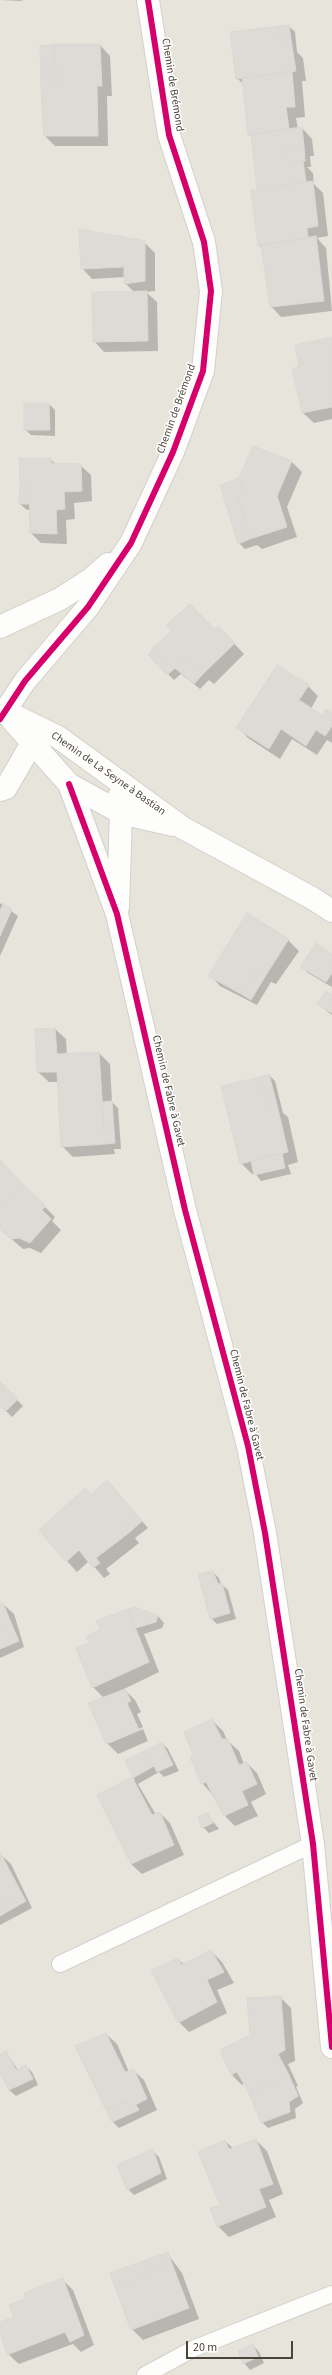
<!DOCTYPE html>
<html>
<head>
<meta charset="utf-8">
<style>
	body { margin:0 }
	#map { position:relative; width:332px; height:2375px; overflow:hidden; background:#f4f2ee; font-family:"Source Sans 3",sans-serif }
	canvas { display:block }
	.scale { position:absolute; left:186px; top:2341px; width:107px; height:18px; box-sizing:border-box; border:2px solid #4b4439; border-top:0; padding-left:5px; font-size:12px; line-height:14px; white-space:nowrap; color:#4b4439; -webkit-text-stroke:3px #fff; paint-order:stroke }
</style>
</head>
<body>
<div id="map">
<canvas width="332" height="2375"></canvas>
<div class="scale">20 m</div>
</div>
<script>
const ctx = document.querySelector('canvas').getContext('2d');
ctx.lineJoin = 'round';
function fill(path, color) {
  ctx.fillStyle = color;
  ctx.fill(path, 'evenodd');
}
function toPath(rows) {
  const path = new Path2D();
  for (const r of rows) {
    path.moveTo(r[0], r[1]);
    for (let i = 2; i < r.length; i += 2) path.lineTo(r[i], r[i + 1]);
  }
  return path;
}
function stroke(path, color, width, dash) {
  ctx.strokeStyle = color;
  ctx.lineWidth = width;
  ctx.lineCap = dash ? 'butt' : 'round';
  ctx.setLineDash(dash || []);
  ctx.stroke(path);
}
function write(font, color, halo, rows, align = 'center') {
  ctx.font = font + ' "Source Sans 3",sans-serif';
  ctx.lineWidth = 3;
  ctx.setLineDash([]);
  ctx.textBaseline = 'middle';
  ctx.strokeStyle = halo;
  ctx.fillStyle = color;
  for (const [text, x, y, turn = 0] of rows) {
    ctx.save();
    ctx.translate(x, y);
    ctx.rotate((+turn || 0) * Math.PI / 180);
    ctx.textAlign = isNaN(turn) ? turn : align;
    if (halo) ctx.strokeText(text, 0, 0);
    ctx.fillText(text, 0, 0);
    ctx.restore();
  }
}
const residential = toPath([
	[0,0,332,0,332,2375,0,2375]
]);
const shadow = toPath([
	[0,0,22,0,22,1],
	[289,26,295,32,297,52,303,58,306,81,302,81,305,117,296,118,298,129,302,128,312,139,314,156,310,156,311,167,307,167,313,173,314,184,323,193,328,236,317,238,326,248,332,311,281,317,271,306,262,249,259,245,258,190,253,138,249,134,244,85,237,78],
	[100,45,110,56,112,96,107,96,108,146,55,146,45,136],
	[144,242,155,253,155,291,146,292,157,302,158,351,104,352,94,341,134,292,125,283,125,277,92,279,82,268],
	[332,338,332,419,314,423,303,413,300,367],
	[25,404,49,404,55,410,55,436,31,435,25,429],
	[50,459,56,464,80,465,91,475,92,501,74,503,75,519,66,520,67,544,41,543,31,533,30,510,27,510,20,504,21,483],
	[292,462,302,472,287,507,297,537,262,549,257,545,245,549,239,543],
	[229,638,244,654,214,684,209,680,200,689,181,674,174,680,149,655],
	[308,686,318,696,311,709,323,717,332,714,332,743,327,740,317,755,292,739,280,759,248,738,238,727],
	[0,903,18,916,0,956],
	[288,940,299,951,276,984,271,982,257,1005,220,986,210,975],
	[332,955,332,987,308,973,302,967],
	[332,996,332,1015,318,1004],
	[55,1029,66,1039,67,1055,99,1053,110,1064,112,1102,118,1108,121,1149,114,1149,115,1154,73,1157,62,1146,59,1082,49,1082,38,1072],
	[269,1075,275,1081,283,1113,288,1117,298,1162,288,1165,291,1174,261,1181,255,1173,252,1174,241,1163],
	[0,1162,55,1217,52,1221,61,1230,41,1253,30,1248,23,1249,0,1229],
	[0,1382,23,1406,12,1417,0,1405],
	[107,1481,148,1528,135,1538,139,1543,106,1569,110,1574,104,1578,89,1561,77,1572,67,1561,91,1496],
	[213,1572,219,1578,221,1584,228,1590,236,1619,217,1624,211,1618],
	[3,1604,14,1614,24,1647,0,1658,0,1605],
	[134,1608,158,1616,164,1623,162,1628,144,1634,159,1672,124,1689,135,1700,141,1712,137,1714,143,1727,110,1741,110,1743,143,1729,148,1741,118,1754,107,1743,104,1698,93,1687,91,1643,101,1629,97,1621],
	[212,1720,223,1731,227,1740,239,1751,244,1764,247,1763,257,1773,266,1794,251,1802,258,1816,235,1826,224,1815,212,1794,202,1783,194,1755],
	[162,1743,168,1749,179,1771,164,1777,159,1772,138,1784,156,1815,160,1813,170,1823,184,1855,142,1874,131,1864,132,1778,135,1781,127,1761],
	[207,1814,219,1829,209,1833,203,1827],
	[0,1854,11,1864,32,1908,0,1925],
	[211,1951,222,1962,234,1983,217,1990,227,2013,189,2032,179,2022,178,1959,185,1965],
	[280,1997,291,2008,295,2061,288,2064,298,2086,296,2087,303,2103,295,2109,296,2118,268,2128,262,2122,245,2083,242,2085,232,2075,251,2036],
	[106,2034,117,2044,129,2072,133,2070,144,2080,157,2110,119,2128,113,2122],
	[6,2052,18,2070,26,2066,32,2072,38,2085,16,2096,9,2090,0,2070,0,2055],
	[256,2140,267,2151,283,2194,269,2200,276,2217,229,2237,218,2226,225,2141,233,2148],
	[152,2150,159,2157,167,2179,134,2195,128,2189],
	[167,2253,182,2273,199,2319,143,2340,132,2329],
	[63,2280,73,2290,94,2345,81,2352,73,2344,19,2364,8,2354,0,2332,0,2323,15,2317,27,2299],
	[253,2345,259,2352,264,2363,250,2370,244,2363]
]);
const building = toPath([
	[289,25,292,46,281,48,279,26,289,25],
	[279,26,281,48,292,46,296,71,236,79,230,32,279,26],
	[55,44,56,87,41,87,40,46,55,44],
	[55,44,100,44,102,86,97,86,98,136,44,136,41,87,56,87,55,44],
	[292,71,295,107,286,107,289,129,248,135,242,78,292,71],
	[302,127,304,146,287,148,288,163,303,161,306,182,257,189,251,134,302,127],
	[304,146,305,161,288,163,287,148,304,146],
	[313,181,318,226,307,228,308,238,258,246,251,190,313,181],
	[79,229,145,241,145,281,124,284,124,267,81,269,79,229],
	[316,236,324,301,270,307,261,245,316,236],
	[147,291,148,341,93,342,92,292,147,291],
	[332,337,332,407,302,413,292,369,299,366,295,345,332,337],
	[24,403,49,403,50,430,24,430,24,403],
	[253,446,292,461,277,496,287,527,250,539,238,496,244,494,239,478,253,446],
	[19,458,51,458,51,463,81,464,82,491,64,492,65,509,56,510,57,534,30,533,29,485,20,484,19,458],
	[239,478,244,494,238,496,250,539,238,544,220,485,239,478],
	[20,484,29,485,29,504,19,504,20,484],
	[190,604,215,629,218,626,235,643,203,674,185,658,174,669,154,647,171,631,166,625,190,604],
	[154,647,174,669,167,675,148,655,154,647],
	[185,658,203,674,194,684,175,668,185,658],
	[277,665,309,685,299,700,322,715,326,709,332,713,332,726,325,736,316,730,306,746,281,729,269,749,236,728,277,665],
	[3,904,12,909,0,936,0,911,3,904],
	[247,913,289,939,266,975,256,969,241,994,208,976,247,913],
	[316,943,332,954,332,973,326,982,300,967,316,943],
	[256,969,266,975,251,1000,241,994,256,969],
	[326,991,332,995,332,1013,317,1004,326,991],
	[55,1028,57,1054,99,1052,105,1144,61,1147,57,1072,37,1072,35,1029,55,1028],
	[269,1074,277,1105,268,1108,260,1077,269,1074],
	[260,1077,268,1108,277,1105,288,1152,240,1164,221,1086,260,1077],
	[112,1101,115,1143,105,1144,102,1102,112,1101],
	[282,1153,285,1168,254,1175,251,1161,282,1153],
	[0,1160,23,1184,0,1208,0,1160],
	[23,1184,46,1206,42,1210,51,1219,30,1243,19,1238,12,1239,0,1229,0,1208,23,1184],
	[0,1381,18,1399,5,1412,0,1406,0,1381],
	[107,1480,135,1513,122,1523,130,1532,96,1558,100,1563,93,1568,79,1550,66,1562,39,1530,85,1488,91,1494,107,1480],
	[135,1513,142,1521,130,1532,122,1523,135,1513],
	[213,1571,218,1584,222,1583,230,1613,210,1619,198,1574,213,1571],
	[3,1603,12,1625,0,1631,0,1604,3,1603],
	[134,1607,158,1615,156,1622,136,1628,128,1609,134,1607],
	[128,1609,149,1662,92,1688,76,1648,89,1643,86,1637,100,1629,96,1621,128,1609],
	[12,1625,19,1641,0,1649,0,1631,12,1625],
	[125,1689,131,1701,127,1703,139,1730,106,1744,88,1703,125,1689],
	[212,1719,222,1739,228,1739,239,1765,247,1762,257,1784,242,1791,248,1805,224,1816,206,1782,201,1784,190,1757,193,1755,184,1732,212,1719],
	[162,1742,173,1765,157,1772,146,1750,162,1742],
	[146,1750,154,1766,133,1778,125,1760,146,1750],
	[132,1777,152,1815,160,1812,174,1845,131,1864,97,1795,132,1777],
	[208,1813,213,1823,202,1828,198,1817,208,1813],
	[0,1852,21,1892,0,1903,0,1852],
	[21,1892,26,1901,0,1916,0,1903,21,1892],
	[211,1950,224,1972,207,1980,217,2002,178,2023,151,1970,178,1958,182,1965,211,1950],
	[281,1996,285,2050,278,2054,289,2075,249,2093,237,2072,231,2075,220,2050,250,2035,247,1998,281,1996],
	[106,2033,125,2072,134,2069,147,2099,129,2108,126,2101,106,2110,75,2046,106,2033],
	[6,2051,16,2070,26,2065,33,2079,9,2090,0,2073,0,2054,6,2051],
	[289,2075,298,2096,289,2102,290,2112,261,2123,249,2093,289,2075],
	[126,2101,129,2108,136,2105,139,2110,112,2122,106,2110,126,2101],
	[256,2139,273,2184,259,2189,266,2207,217,2227,210,2208,220,2205,198,2152,225,2140,229,2149,256,2139],
	[153,2149,161,2173,127,2190,117,2165,153,2149],
	[168,2252,171,2261,147,2271,149,2275,115,2287,110,2273,168,2252],
	[171,2261,189,2308,131,2330,115,2287,149,2275,147,2271,171,2261],
	[63,2278,84,2335,70,2342,65,2332,7,2355,0,2334,0,2322,14,2317,9,2305,26,2298,24,2293,63,2278],
	[253,2344,258,2357,243,2364,238,2351,253,2344]
]);
const service = toPath([
	[60,1964,313,1844],
	[145,2375,195,2348,332,2294]
]);
const minor = toPath([
	[0,790,6,788,32,743,30,725]
]);
const tertiary = toPath([
	[0,627,60,599,91,579,108,564],
	[5,711,25,681,88,607,131,543,173,452,203,371,211,291,204,242,169,135,148,0],
	[5,711,58,737,183,828,312,898,332,911],
	[11,719,69,784,121,813,173,825],
	[69,784,117,914,185,1210,248,1446,265,1533,313,1844,332,2047],
	[118,907,121,813,118,798]
]);
const cycleway = toPath([
	[0,719,25,681,88,607,131,543,173,452,203,371,211,291,204,242,169,135,148,0],
	[69,784,117,914,185,1210,248,1446,265,1533,313,1844,332,2047]
]);
const streetNames = [
	["Chemin de Brémond",172,85,81],
	["Chemin de Brémond",177,409,-70],
	["Chemin de La Seyne à Bastian",108,774,35],
	["Chemin de Fabre à Gavet",168,1091,77],
	["Chemin de Fabre à Gavet",246,1405,76],
	["Chemin de Fabre à Gavet",305,1725,82]
];
fill(residential, '#e7e4dc');
fill(shadow, '#0003');
fill(building, '#dedbd6');
stroke(building, '#dcd9d4', 1);
stroke(service, '#d2d0cb', 18);
stroke(minor, '#d2d0cb', 24);
stroke(tertiary, '#d2d0cb', 24);
stroke(service, '#fdfdfc', 16);
stroke(minor, '#fdfdfc', 22);
stroke(tertiary, '#fdfdfc', 22);
stroke(cycleway, '#d6006c', 6);
write('11px', '#4b4439', '#fff', streetNames);
</script>
</body>
</html>
